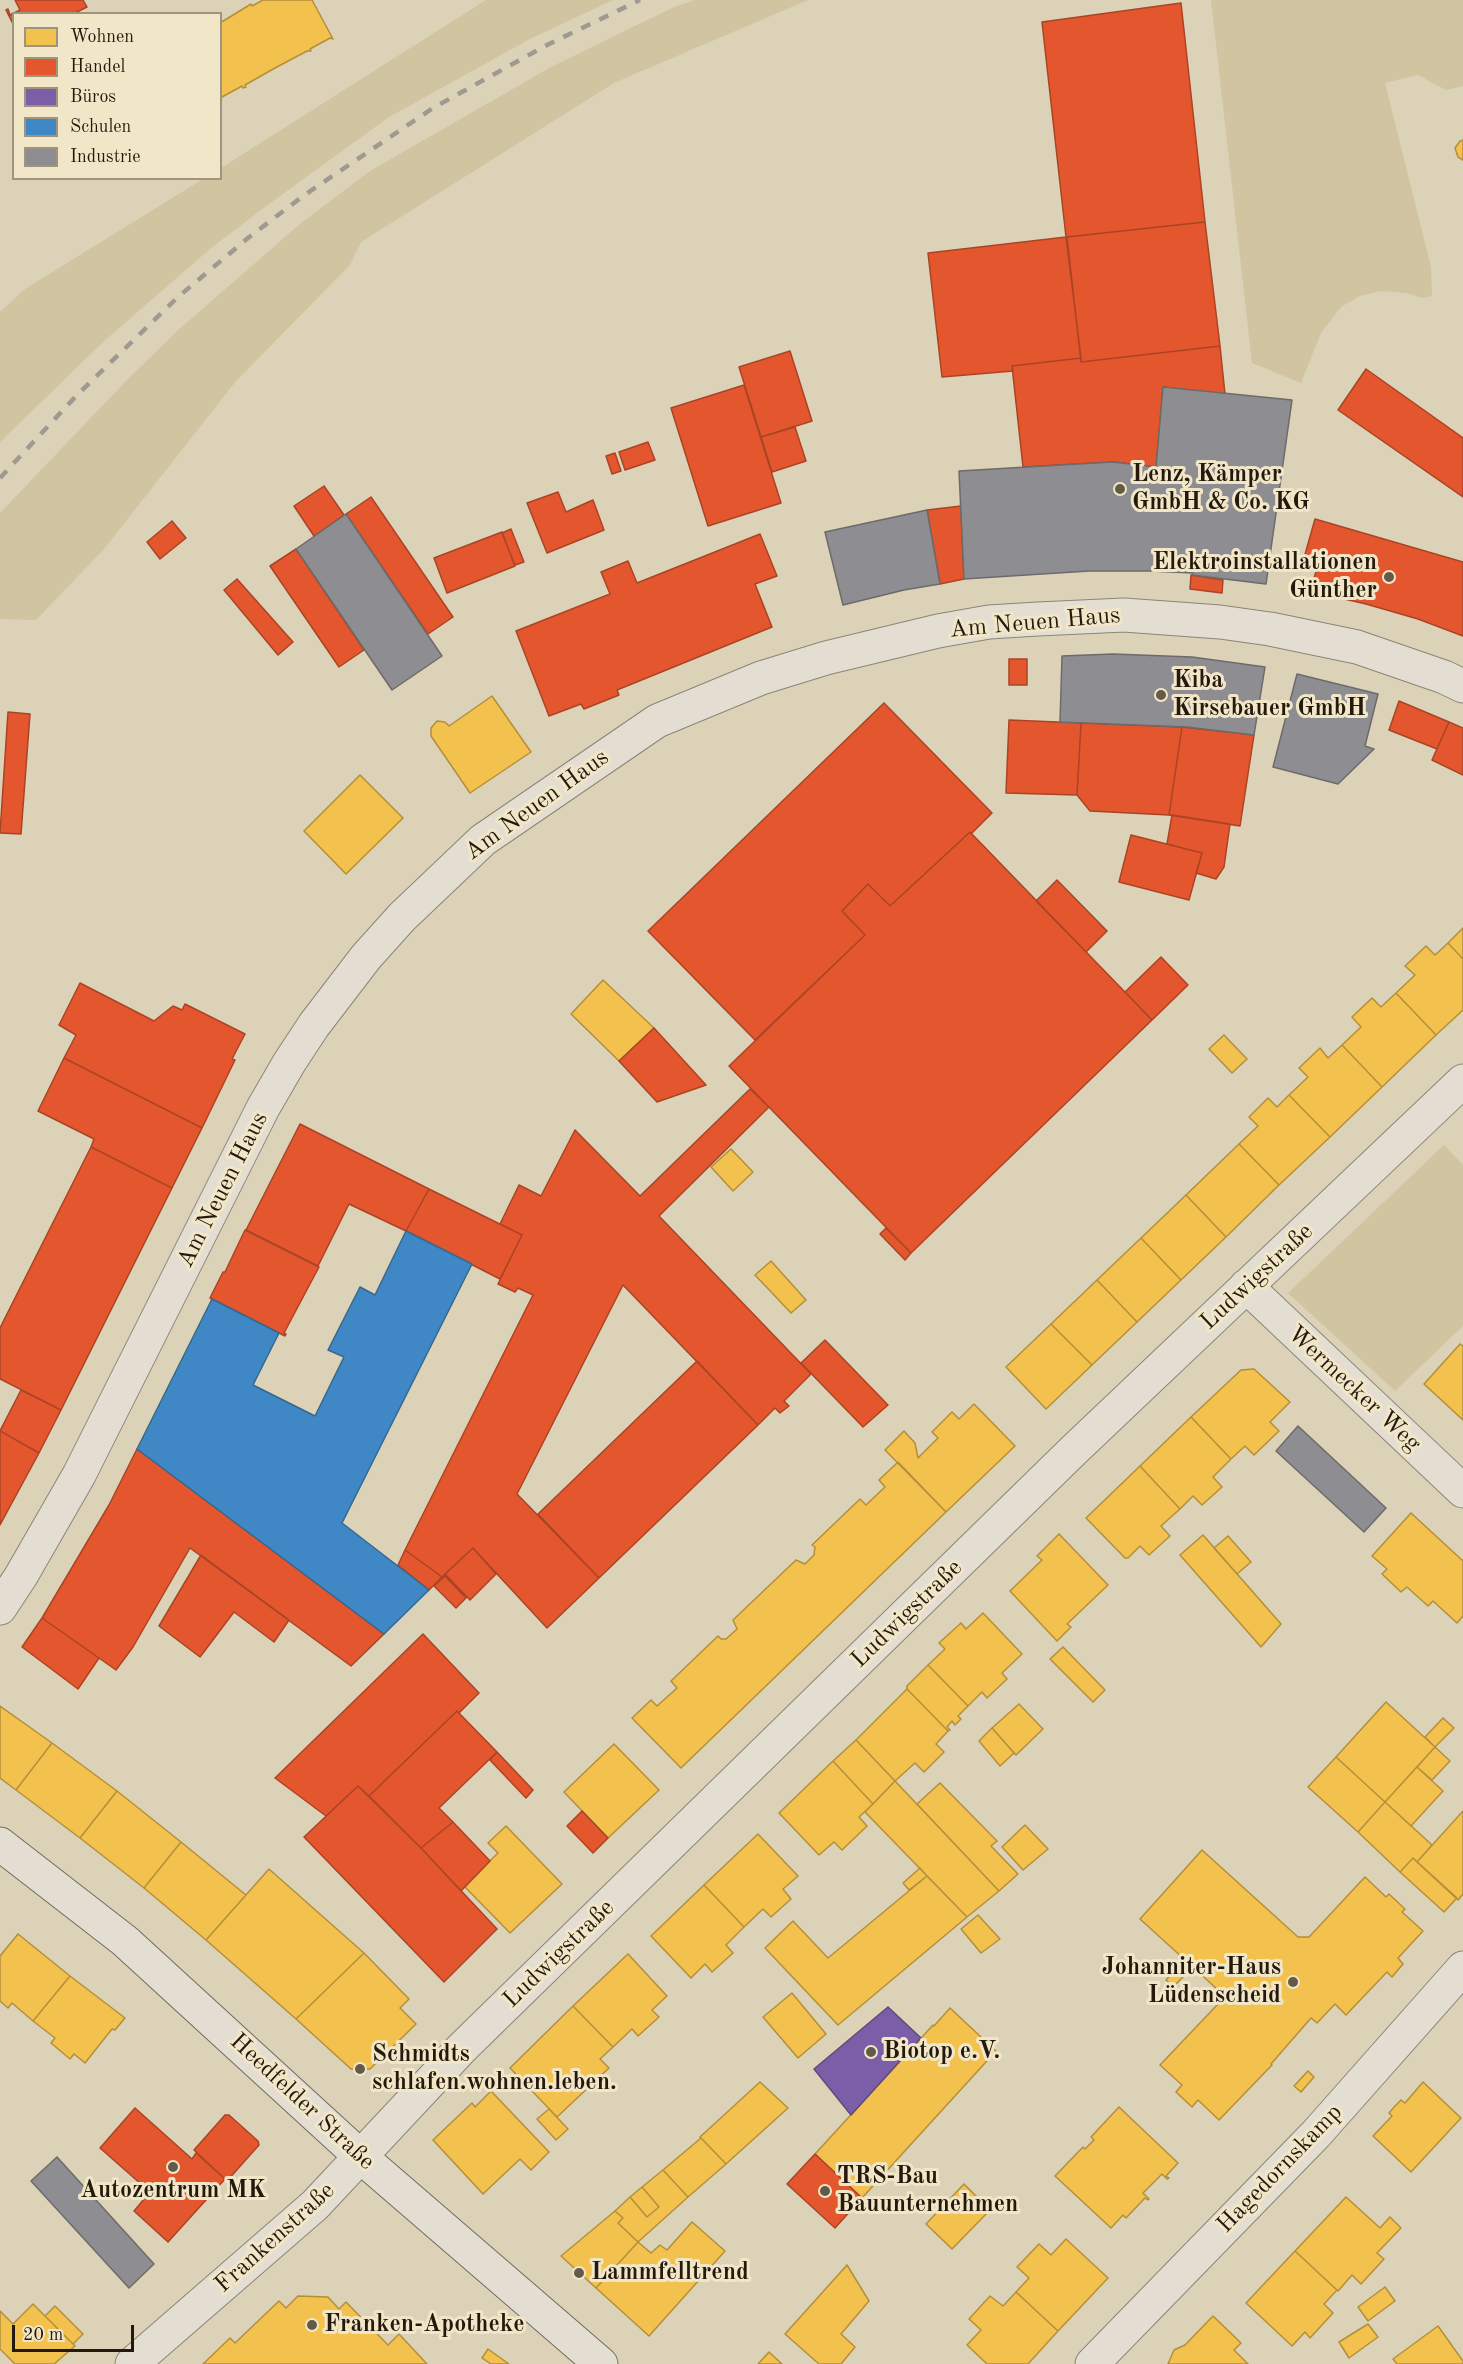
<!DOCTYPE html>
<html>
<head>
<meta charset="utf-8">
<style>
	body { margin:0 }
	#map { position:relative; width:1463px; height:2364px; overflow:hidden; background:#dbd2b8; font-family:"Old Standard TT",serif }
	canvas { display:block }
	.legend { position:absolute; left:12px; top:12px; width:210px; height:168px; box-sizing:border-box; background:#f1e7c8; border:2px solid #9f957d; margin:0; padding:8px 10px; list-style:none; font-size:18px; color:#24190c }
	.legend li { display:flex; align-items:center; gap:12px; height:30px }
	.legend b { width:30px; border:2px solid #9f957d }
	.scale { position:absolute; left:12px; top:2325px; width:122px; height:27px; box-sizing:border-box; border:3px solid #24190c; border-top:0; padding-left:8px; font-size:18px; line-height:21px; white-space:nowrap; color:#24190c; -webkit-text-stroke:4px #f1e7c8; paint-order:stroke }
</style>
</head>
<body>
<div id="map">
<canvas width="1463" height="2364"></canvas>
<ul class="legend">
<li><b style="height:16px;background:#f2c14e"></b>Wohnen</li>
<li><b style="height:16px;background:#e4572e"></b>Handel</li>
<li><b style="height:16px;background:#7b5ea7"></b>Büros</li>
<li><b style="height:16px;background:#3f88c5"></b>Schulen</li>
<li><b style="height:16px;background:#8d8d92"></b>Industrie</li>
</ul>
<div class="scale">20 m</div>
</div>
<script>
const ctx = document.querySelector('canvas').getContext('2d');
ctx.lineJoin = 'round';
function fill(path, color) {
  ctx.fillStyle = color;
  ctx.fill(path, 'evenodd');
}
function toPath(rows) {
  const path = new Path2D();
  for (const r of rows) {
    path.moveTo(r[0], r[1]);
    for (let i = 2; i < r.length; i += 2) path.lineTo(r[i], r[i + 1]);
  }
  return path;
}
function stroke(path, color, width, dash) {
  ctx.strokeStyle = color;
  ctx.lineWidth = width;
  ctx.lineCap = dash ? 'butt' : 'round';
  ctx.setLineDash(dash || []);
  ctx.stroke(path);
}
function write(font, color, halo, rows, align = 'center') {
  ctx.font = font + ' "Old Standard TT",serif';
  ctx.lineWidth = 6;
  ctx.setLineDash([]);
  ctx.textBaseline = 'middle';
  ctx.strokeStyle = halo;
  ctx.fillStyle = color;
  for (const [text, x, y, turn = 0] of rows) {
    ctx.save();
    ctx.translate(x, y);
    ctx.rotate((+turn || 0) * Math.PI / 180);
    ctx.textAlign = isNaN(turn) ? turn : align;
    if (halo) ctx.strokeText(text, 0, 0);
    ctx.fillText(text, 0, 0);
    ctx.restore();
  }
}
const green = toPath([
	[486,0,613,0,530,39,389,117,269,204,211,248,102,343,0,442,0,312,25,289,203,179,220,178,221,168],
	[695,0,808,0,614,83,361,242,350,265,236,381,104,549,36,620,0,619,0,513,126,381,176,332,300,224,370,171,551,67,674,7],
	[1211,0,1463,0,1463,86,1446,90,1418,75,1385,83,1431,267,1432,296,1423,298,1406,293,1380,291,1360,296,1341,307,1321,333,1301,383,1252,363],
	[1444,1145,1463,1165,1463,1326,1395,1391,1288,1293]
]);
const homes = toPath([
	[263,0,312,0,333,39,330,38,310,49,311,51,307,51,275,68,245,85,246,87,243,88,242,86,222,97,221,100,220,23,251,4,252,6,263,0],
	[1463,140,1463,160,1458,157,1455,148,1460,141,1463,140],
	[492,696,531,752,470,793,431,736,431,728,437,721,445,722,449,726,492,696],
	[360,775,403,818,346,874,304,831,360,775],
	[1463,928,1463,959,1448,943,1463,928],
	[1448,943,1463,959,1463,1010,1436,1035,1396,993,1415,975,1405,966,1426,946,1435,955,1448,943],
	[603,980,654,1028,619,1061,571,1014,603,980],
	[1396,993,1436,1035,1382,1087,1342,1045,1361,1027,1352,1017,1372,998,1381,1007,1396,993],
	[1224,1035,1247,1059,1232,1073,1209,1049,1224,1035],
	[1342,1045,1382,1087,1330,1137,1289,1095,1308,1077,1299,1068,1320,1048,1328,1058,1342,1045],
	[1289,1095,1330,1137,1279,1185,1239,1144,1258,1126,1249,1117,1268,1098,1277,1107,1289,1095],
	[1239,1144,1279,1185,1226,1237,1186,1195,1239,1144],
	[731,1149,753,1172,733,1191,711,1167,731,1149],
	[1186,1195,1226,1237,1181,1280,1141,1238,1186,1195],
	[1141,1238,1181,1280,1137,1322,1097,1280,1141,1238],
	[771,1261,806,1300,791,1313,755,1275,771,1261],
	[1097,1280,1137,1322,1092,1365,1051,1324,1097,1280],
	[1051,1324,1092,1365,1046,1409,1006,1367,1051,1324],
	[1460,1344,1463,1346,1463,1420,1424,1384,1460,1344],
	[1254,1369,1290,1402,1270,1422,1279,1431,1254,1455,1245,1446,1231,1459,1191,1417,1241,1370,1254,1369],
	[974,1404,1015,1446,946,1512,885,1450,904,1431,915,1443,918,1458,938,1438,932,1432,952,1412,959,1419,974,1404],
	[1191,1417,1231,1459,1213,1477,1222,1487,1202,1505,1193,1496,1180,1509,1140,1466,1191,1417],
	[898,1462,946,1512,681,1768,632,1718,651,1700,657,1706,677,1688,671,1681,718,1636,721,1639,726,1639,737,1629,733,1620,796,1560,805,1564,814,1555,815,1547,812,1545,860,1499,866,1505,885,1487,879,1480,898,1462],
	[1140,1466,1180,1509,1161,1526,1170,1536,1149,1555,1140,1546,1128,1558,1125,1558,1086,1518,1140,1466],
	[1411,1513,1463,1561,1463,1616,1457,1623,1433,1601,1428,1606,1407,1587,1401,1592,1382,1574,1387,1569,1372,1556,1411,1513],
	[1059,1534,1108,1585,1067,1624,1071,1627,1057,1641,1010,1591,1042,1560,1037,1556,1059,1534],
	[1203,1535,1281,1624,1261,1647,1180,1555,1203,1535],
	[1228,1536,1251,1562,1237,1574,1214,1548,1228,1536],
	[983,1613,1022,1654,1002,1673,1007,1679,987,1698,982,1692,968,1706,928,1665,945,1649,939,1643,961,1623,966,1629,983,1613],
	[1063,1647,1105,1690,1093,1702,1050,1659,1063,1647],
	[928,1665,968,1706,958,1716,961,1719,955,1725,952,1721,947,1727,950,1730,948,1731,907,1689,907,1686,928,1665],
	[907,1689,948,1731,936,1744,944,1752,924,1772,915,1763,895,1781,856,1740,907,1689],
	[1386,1702,1435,1747,1385,1802,1336,1757,1386,1702],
	[1019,1704,1043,1729,1016,1755,992,1728,1019,1704],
	[0,1706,52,1743,16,1790,0,1778,0,1706],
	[1443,1718,1454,1728,1435,1747,1425,1737,1443,1718],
	[992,1728,1014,1753,1000,1766,979,1741,992,1728],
	[856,1740,895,1781,873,1804,833,1761,856,1740],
	[52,1743,117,1791,80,1838,16,1790,52,1743],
	[614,1744,659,1790,608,1838,564,1792,614,1744],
	[1435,1747,1450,1761,1432,1780,1417,1767,1435,1747],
	[1336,1757,1385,1802,1358,1832,1308,1787,1336,1757],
	[833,1761,873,1804,859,1817,867,1826,842,1850,834,1842,819,1855,779,1813,833,1761],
	[1417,1767,1443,1791,1411,1826,1385,1802,1417,1767],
	[895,1781,999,1891,967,1917,865,1812,895,1781],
	[940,1783,997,1841,991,1846,1018,1874,999,1891,917,1804,940,1783],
	[117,1791,181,1842,144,1888,80,1838,117,1791],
	[1385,1802,1432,1845,1417,1862,1413,1858,1400,1872,1358,1832,1385,1802],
	[1463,1811,1463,1894,1458,1900,1417,1862,1463,1811],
	[1025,1825,1048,1849,1023,1870,1002,1847,1025,1825],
	[506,1826,562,1884,510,1933,464,1886,498,1853,488,1843,506,1826],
	[758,1834,798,1876,783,1889,791,1899,771,1917,763,1909,744,1927,704,1885,758,1834],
	[181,1842,246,1895,206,1940,144,1888,181,1842],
	[1202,1850,1298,1937,1309,1937,1365,1877,1386,1897,1389,1894,1405,1909,1402,1912,1423,1931,1398,1958,1403,1964,1392,1977,1387,1972,1346,2015,1335,2004,1317,2023,1311,2018,1271,2064,1272,2065,1219,2120,1198,2100,1192,2107,1176,2092,1182,2085,1160,2065,1218,2004,1218,1990,1140,1919,1202,1850],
	[1413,1858,1457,1898,1444,1912,1400,1872,1413,1858],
	[920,1868,927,1876,909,1890,903,1883,920,1868],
	[269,1869,364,1953,296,2019,206,1940,269,1869],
	[927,1876,967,1917,838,2025,765,1948,793,1921,828,1958,927,1876],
	[704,1885,744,1927,726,1945,733,1953,712,1972,705,1964,691,1978,651,1936,704,1885],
	[978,1915,1000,1939,981,1953,961,1929,978,1915],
	[18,1934,70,1976,33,2021,12,2003,8,2008,0,2001,0,1956,18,1934],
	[364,1953,409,1999,400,2008,416,2024,370,2069,351,2069,296,2019,364,1953],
	[628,1954,667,1996,652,2010,659,2017,638,2036,632,2029,613,2047,573,2006,628,1954],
	[1175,1970,1183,1977,1173,1987,1166,1980,1175,1970],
	[70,1976,125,2018,115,2030,112,2029,85,2063,74,2054,70,2059,51,2043,55,2038,33,2021,70,1976],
	[792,1993,826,2034,798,2058,763,2017,792,1993],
	[573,2006,613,2047,600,2059,609,2068,557,2117,510,2068,573,2006],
	[950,2008,996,2051,862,2198,815,2154,933,2025,934,2026,950,2008],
	[1308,2071,1314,2077,1301,2092,1294,2086,1308,2071],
	[760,2082,788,2108,726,2164,700,2137,760,2082],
	[1423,2082,1461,2118,1411,2172,1373,2136,1392,2116,1389,2113,1395,2106,1401,2100,1405,2103,1423,2082],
	[491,2091,549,2152,531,2170,520,2159,483,2194,433,2140,472,2103,475,2107,491,2091],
	[1119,2107,1178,2163,1166,2176,1169,2178,1167,2179,1162,2174,1143,2193,1149,2199,1148,2200,1145,2198,1126,2218,1123,2215,1111,2228,1055,2176,1083,2147,1085,2149,1094,2140,1091,2137,1119,2107],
	[549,2109,568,2129,556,2140,537,2119,549,2109],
	[701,2138,726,2164,688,2197,663,2170,701,2138],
	[663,2170,688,2197,638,2242,618,2223,623,2218,615,2211,630,2197,647,2217,659,2207,642,2187,663,2170],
	[964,2184,990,2210,952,2249,926,2224,964,2184],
	[642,2187,659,2207,647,2217,630,2197,642,2187],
	[1346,2197,1380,2228,1390,2217,1401,2228,1377,2253,1384,2259,1361,2284,1352,2275,1338,2291,1295,2251,1346,2197],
	[615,2211,623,2218,618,2223,638,2242,596,2288,561,2256,615,2211],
	[692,2222,725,2251,649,2336,596,2288,638,2242,651,2253,660,2245,667,2250,692,2222],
	[1066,2239,1108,2278,1058,2331,1016,2292,1029,2278,1017,2267,1039,2244,1051,2255,1066,2239],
	[1295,2251,1337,2290,1324,2304,1333,2313,1310,2338,1305,2332,1292,2346,1246,2303,1295,2251],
	[847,2265,869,2301,841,2334,855,2347,841,2364,819,2364,785,2334,847,2265],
	[1385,2287,1395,2301,1368,2321,1358,2307,1385,2287],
	[1016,2292,1058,2331,1028,2364,987,2364,967,2345,981,2330,969,2319,990,2296,1003,2306,1016,2292],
	[298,2296,328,2297,339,2309,346,2302,388,2345,399,2334,427,2364,203,2364,230,2338,235,2343,279,2301,286,2308,298,2296],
	[33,2304,75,2346,54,2364,15,2364,0,2349,0,2311,13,2324,33,2304],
	[55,2306,83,2334,73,2344,45,2316,55,2306],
	[1213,2316,1241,2343,1234,2350,1248,2364,1168,2364,1174,2350,1185,2345,1213,2316],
	[1368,2324,1378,2337,1349,2358,1339,2342,1368,2324],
	[1438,2326,1463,2361,1463,2364,1397,2364,1393,2359,1438,2326],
	[488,2349,509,2364,491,2364,482,2358,488,2349],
	[769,2352,782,2364,758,2364,769,2352]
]);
const shops = toPath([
	[15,0,83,0,87,7,73,14,14,14,14,26,6,10,8,9,10,15,20,10,15,0],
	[1181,3,1205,222,1066,237,1042,22,1181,3],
	[1205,222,1220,346,1081,362,1067,237,1205,222],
	[1066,237,1081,358,1012,366,1013,371,942,377,928,253,1066,237],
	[1220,346,1225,394,1163,387,1156,467,1113,462,1023,467,1012,366,1081,358,1081,362,1220,346],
	[790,351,812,421,761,437,739,367,790,351],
	[1366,369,1463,438,1463,497,1338,410,1366,369],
	[744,385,781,503,708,526,671,408,744,385],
	[795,427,806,461,772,472,761,437,795,427],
	[648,442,655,460,625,470,619,452,648,442],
	[615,453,621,471,612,474,606,456,615,453],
	[324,486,344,515,314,536,294,506,324,486],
	[558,492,566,512,593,500,604,530,547,553,527,503,558,492],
	[371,497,453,617,428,634,346,514,371,497],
	[961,506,964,579,940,584,927,510,961,506],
	[1315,519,1463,562,1463,636,1418,619,1366,604,1310,591,1319,562,1304,558,1315,519],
	[172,521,186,538,160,559,147,542,172,521],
	[511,529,524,562,515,565,502,533,511,529],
	[502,532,515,566,447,593,434,558,502,532],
	[760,534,777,576,755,584,772,627,617,690,619,695,584,709,581,704,549,716,516,631,610,594,601,572,628,561,637,583,760,534],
	[296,549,364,650,339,667,270,566,296,549],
	[1191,575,1223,580,1222,593,1190,589,1191,575],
	[237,579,293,642,278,655,224,590,237,579],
	[1009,659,1027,659,1027,685,1009,685,1009,659],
	[1399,701,1449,722,1437,749,1389,730,1399,701],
	[884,703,992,813,971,834,970,832,890,906,868,884,842,911,865,935,755,1040,648,931,884,703],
	[8,712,30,714,21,834,0,833,8,712],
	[1009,720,1081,723,1077,795,1006,793,1009,720],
	[1449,722,1463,728,1463,775,1432,760,1449,722],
	[1081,723,1182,727,1169,815,1090,811,1077,795,1081,723],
	[1182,727,1254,735,1240,826,1169,815,1182,727],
	[1172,815,1230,824,1224,867,1216,879,1196,873,1202,853,1167,844,1172,815],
	[970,832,1152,1020,911,1253,729,1066,865,935,842,911,868,884,890,906,970,832],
	[1131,835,1202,853,1189,900,1119,882,1131,835],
	[1057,880,1107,931,1086,952,1036,901,1057,880],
	[1161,957,1188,985,1152,1020,1125,992,1161,957],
	[80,983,154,1021,173,1006,182,1010,185,1004,245,1034,232,1059,235,1060,202,1128,64,1058,76,1035,59,1025,80,983],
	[654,1028,706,1085,657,1102,619,1061,654,1028],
	[64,1058,202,1128,172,1188,91,1147,94,1139,38,1111,64,1058],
	[750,1089,769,1107,659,1216,811,1374,784,1401,789,1406,780,1413,775,1408,758,1425,623,1285,517,1494,599,1578,547,1628,473,1548,442,1577,405,1550,533,1295,518,1288,515,1292,498,1284,522,1235,500,1224,519,1185,541,1196,575,1130,640,1196,750,1089],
	[300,1124,429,1189,406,1231,349,1204,318,1266,246,1230,300,1124],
	[91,1147,172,1188,61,1410,0,1379,0,1328,91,1147],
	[429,1189,522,1235,500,1279,406,1231,429,1189],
	[886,1228,911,1253,905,1260,880,1234,886,1228],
	[245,1230,319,1267,284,1333,286,1334,285,1336,210,1298,223,1272,225,1272,245,1230],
	[825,1340,888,1405,863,1427,801,1363,825,1340],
	[697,1361,758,1425,599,1578,538,1514,697,1361],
	[21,1390,61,1410,39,1453,0,1431,21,1390],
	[0,1431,39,1453,0,1525,0,1431],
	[137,1449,384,1634,351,1666,190,1548,133,1647,116,1670,42,1618,109,1505,137,1449],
	[473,1548,496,1574,470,1600,445,1574,473,1548],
	[405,1550,442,1577,429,1590,398,1565,405,1550],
	[201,1555,289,1620,274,1642,234,1612,200,1657,159,1626,201,1555],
	[445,1576,466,1598,456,1608,434,1586,445,1576],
	[42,1618,99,1658,78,1689,22,1647,42,1618],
	[423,1634,479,1693,459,1713,457,1711,369,1796,358,1786,326,1816,275,1778,423,1634],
	[457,1711,497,1752,439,1808,453,1822,421,1848,369,1796,457,1711],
	[497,1752,533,1790,526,1798,490,1760,497,1752],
	[358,1786,421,1848,497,1929,444,1982,304,1837,358,1786],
	[582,1811,608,1838,593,1853,567,1826,582,1811],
	[453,1822,490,1861,461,1891,421,1848,453,1822],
	[135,2108,192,2159,196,2153,225,2179,168,2242,134,2211,150,2192,100,2148,135,2108],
	[225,2115,229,2115,258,2141,259,2145,227,2181,194,2150,225,2115],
	[815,2154,862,2198,835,2228,787,2184,815,2154]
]);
const offices = toPath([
	[888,2007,921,2038,851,2115,814,2069,888,2007]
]);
const schools = toPath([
	[406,1231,472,1264,342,1523,429,1590,384,1634,137,1449,212,1299,279,1333,253,1385,315,1416,344,1357,328,1350,360,1287,375,1295,406,1231]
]);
const industry = toPath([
	[1163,387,1292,400,1266,584,1192,575,1193,573,1149,571,1089,571,964,579,959,471,1113,462,1156,467,1163,387],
	[927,510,940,584,904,590,843,605,825,532,927,510],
	[346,514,442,656,392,690,296,549,346,514],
	[1113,654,1192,657,1265,667,1254,735,1187,727,1060,722,1062,656,1113,654],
	[1297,674,1378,694,1365,746,1374,749,1338,784,1273,767,1297,674],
	[1298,1426,1386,1508,1364,1532,1276,1451,1298,1426],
	[57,2157,154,2264,129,2288,31,2181,57,2157]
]);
const minor = toPath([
	[1246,1286,1463,1491],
	[0,1608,21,1576,79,1475,263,1108,289,1063,314,1025,366,957,402,917,483,840,657,721,761,678,826,658,938,631,989,622,1038,619,1124,615,1220,622,1270,629,1357,647,1444,677,1463,686],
	[132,2364,315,2205,462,2048,1074,1450,1463,1081],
	[1092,2364,1316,2134,1463,1968]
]);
const secondary = toPath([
	[0,1844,125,1941,361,2157,601,2364]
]);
const rail = toPath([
	[0,478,77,395,178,297,248,238,303,196,433,108,547,45,640,0]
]);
const markers = [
	[1120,489,6,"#645a48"],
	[1389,577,6,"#645a48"],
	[1161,695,6,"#645a48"],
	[1293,1982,6,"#645a48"],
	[871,2052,6,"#645a48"],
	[360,2069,6,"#645a48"],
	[173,2167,6,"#645a48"],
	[825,2191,6,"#645a48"],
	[579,2273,6,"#645a48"],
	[312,2325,6,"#645a48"]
];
const poiNames = [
	["Lenz, Kämper",1132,475],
	["GmbH & Co. KG",1132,503],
	["Elektroinstallationen",1377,563,"right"],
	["Günther",1377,591,"right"],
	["Kiba",1173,681],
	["Kirsebauer GmbH",1173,709],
	["Johanniter-Haus",1281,1968,"right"],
	["Lüdenscheid",1281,1996,"right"],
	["Biotop e.V.",883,2052],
	["Schmidts",372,2055],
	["schlafen.wohnen.leben.",372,2083],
	["TRS-Bau",837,2177],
	["Bauunternehmen",837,2205],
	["Autozentrum MK",173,2191,"center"],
	["Lammfelltrend",591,2273],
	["Franken-Apotheke",324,2325]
];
const streetNames = [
	["Am Neuen Haus",1035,623,-5],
	["Am Neuen Haus",537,805,-36],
	["Am Neuen Haus",223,1190,-63],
	["Ludwigstraße",1257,1277,-43],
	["Wermecker Weg",1354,1389,43],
	["Ludwigstraße",907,1614,-44],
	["Ludwigstraße",559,1954,-44],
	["Heedfelder Straße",302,2102,43],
	["Hagedornskamp",1280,2169,-46],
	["Frankenstraße",275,2238,-42]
];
fill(green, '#d1c4a1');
fill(homes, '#f2c14e');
stroke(homes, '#b48f3a', 1.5);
fill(shops, '#e4572e');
stroke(shops, '#aa4424', 1.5);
fill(offices, '#7b5ea7');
stroke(offices, '#614978', 1.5);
fill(schools, '#3f88c5');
stroke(schools, '#37678e', 1.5);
fill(industry, '#8d8d92');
stroke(industry, '#6e6a6a', 1.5);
stroke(minor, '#8b8575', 35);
stroke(secondary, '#726c5e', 35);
stroke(minor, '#e3ded1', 33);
stroke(secondary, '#e3ded1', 33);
stroke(rail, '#9f9a8f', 4.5, [10, 10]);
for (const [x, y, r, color] of markers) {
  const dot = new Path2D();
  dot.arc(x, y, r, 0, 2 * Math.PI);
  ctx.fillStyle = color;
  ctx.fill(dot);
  stroke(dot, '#f1e7c8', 2);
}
write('bold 24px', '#24190c', '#f1e7c8', poiNames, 'left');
write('24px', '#24190c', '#f1e7c8', streetNames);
</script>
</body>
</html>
